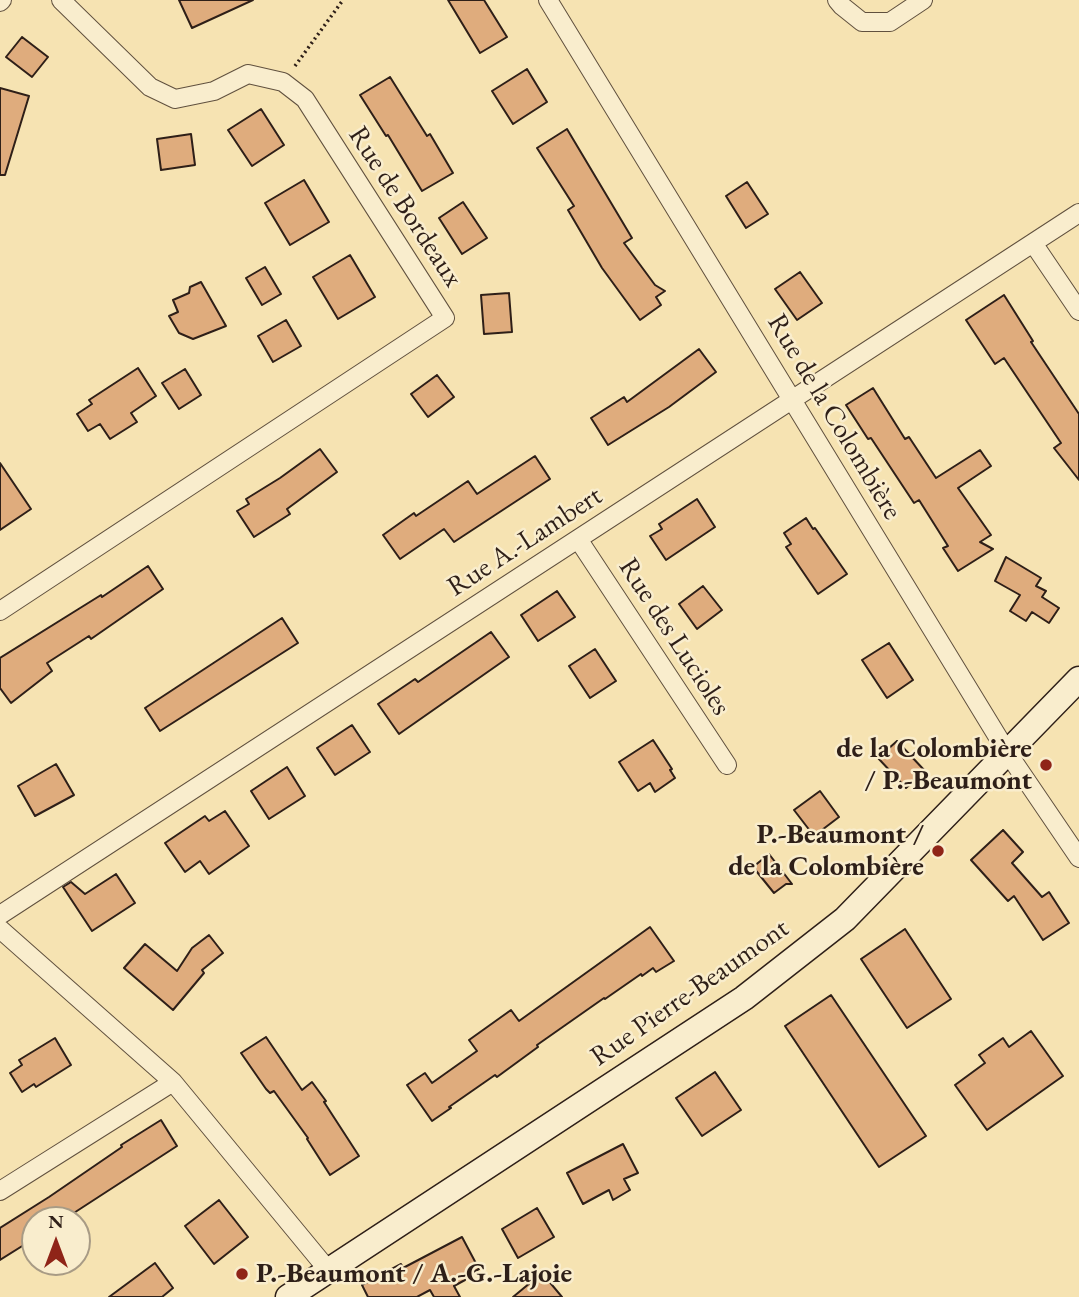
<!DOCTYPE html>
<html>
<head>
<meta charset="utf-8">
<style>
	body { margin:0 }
	#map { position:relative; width:1079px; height:1297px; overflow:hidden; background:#f6e3b2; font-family:"EB Garamond",serif }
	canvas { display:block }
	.north { position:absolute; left:21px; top:1206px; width:70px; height:70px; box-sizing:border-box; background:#f9edcd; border:2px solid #a89b85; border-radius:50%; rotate:0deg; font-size:19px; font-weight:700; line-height:28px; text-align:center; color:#2e1f18 }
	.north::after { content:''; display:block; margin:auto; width:24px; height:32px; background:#8f2418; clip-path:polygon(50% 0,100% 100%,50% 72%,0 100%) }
</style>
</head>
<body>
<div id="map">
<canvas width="1079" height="1297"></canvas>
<div class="north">N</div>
</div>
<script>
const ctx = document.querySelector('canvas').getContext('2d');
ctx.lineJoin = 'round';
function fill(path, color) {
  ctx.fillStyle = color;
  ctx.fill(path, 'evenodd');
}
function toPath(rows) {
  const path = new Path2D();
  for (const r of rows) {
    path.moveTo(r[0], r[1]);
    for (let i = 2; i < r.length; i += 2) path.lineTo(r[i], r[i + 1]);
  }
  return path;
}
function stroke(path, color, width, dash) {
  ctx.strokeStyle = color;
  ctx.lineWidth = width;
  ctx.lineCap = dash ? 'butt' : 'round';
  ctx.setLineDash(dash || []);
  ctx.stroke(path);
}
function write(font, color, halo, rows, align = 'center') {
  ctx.font = font + ' "EB Garamond",serif';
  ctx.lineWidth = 5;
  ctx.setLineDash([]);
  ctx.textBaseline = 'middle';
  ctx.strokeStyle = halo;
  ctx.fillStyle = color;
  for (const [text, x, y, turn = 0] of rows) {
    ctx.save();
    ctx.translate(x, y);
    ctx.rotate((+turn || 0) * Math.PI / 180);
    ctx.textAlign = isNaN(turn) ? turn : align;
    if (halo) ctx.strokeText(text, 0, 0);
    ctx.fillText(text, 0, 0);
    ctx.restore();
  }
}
const building = toPath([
	[179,0,253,0,192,28,179,0],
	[448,0,484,0,507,37,480,53,448,0],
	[22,37,48,57,32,77,6,57,22,37],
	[527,69,547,102,513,124,492,91,527,69],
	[390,77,427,136,430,134,453,173,422,191,388,135,386,136,360,95,390,77],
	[0,88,29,96,5,175,0,175,0,88],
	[261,109,284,145,252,166,228,130,261,109],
	[567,129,632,238,624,243,655,285,665,291,656,297,661,305,640,320,602,268,568,210,574,206,537,148,567,129],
	[191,134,195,165,161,170,157,139,191,134],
	[304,180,329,222,290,245,265,203,304,180],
	[747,182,768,214,746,228,726,196,747,182],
	[463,202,487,238,462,254,439,218,463,202],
	[350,255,375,297,338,319,313,277,350,255],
	[265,267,281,294,262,305,246,278,265,267],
	[800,272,822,303,797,320,775,289,800,272],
	[201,282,226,326,193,339,179,333,169,316,178,312,173,300,189,293,190,287,201,282],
	[509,293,512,332,484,334,481,295,509,293],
	[1004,295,1033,341,1031,342,1079,414,1079,480,1054,448,1061,443,1004,358,995,364,966,320,1004,295],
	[286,320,301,346,273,362,258,336,286,320],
	[699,349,716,372,669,407,608,445,591,418,624,397,627,402,699,349],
	[138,368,156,396,131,413,137,422,110,439,100,424,88,431,77,414,92,404,89,400,138,368],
	[185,369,201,395,179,409,162,383,185,369],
	[437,375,454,397,428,417,411,394,437,375],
	[873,388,905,439,909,437,936,478,980,450,991,466,958,488,991,535,980,542,993,549,958,571,943,548,948,546,919,500,914,503,871,438,868,439,846,405,873,388],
	[320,449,337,472,287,509,290,514,254,537,237,511,249,504,246,499,280,478,320,449],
	[535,456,550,479,454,542,444,529,400,559,383,535,414,513,416,516,468,481,477,494,535,456],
	[0,463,31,509,0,530,0,463],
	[697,499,715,527,666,560,650,536,662,529,659,524,697,499],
	[806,518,813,529,815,528,847,574,818,594,786,547,791,544,784,533,806,518],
	[1006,557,1041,578,1036,586,1046,591,1042,597,1059,608,1049,623,1032,612,1026,621,1010,611,1020,595,995,581,1006,557],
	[148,566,163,589,91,639,89,636,47,663,52,671,11,703,0,688,0,658,101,595,102,597,148,566],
	[703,586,722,610,697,629,679,604,703,586],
	[557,591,575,617,538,641,521,615,557,591],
	[282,618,298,643,160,731,145,708,282,618],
	[491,632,509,657,399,734,378,704,415,679,418,682,491,632],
	[889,643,913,680,887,698,862,660,889,643],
	[595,649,616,681,590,698,569,666,595,649],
	[352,725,370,752,335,775,317,748,352,725],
	[653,740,672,769,670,770,675,778,655,792,650,783,638,791,619,762,653,740],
	[897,741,925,771,906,788,878,758,897,741],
	[56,764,74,795,35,816,18,786,56,764],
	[287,767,305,796,269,819,251,791,287,767],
	[820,791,839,817,814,836,794,810,820,791],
	[225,811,249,846,209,874,200,861,185,872,165,843,205,816,209,821,225,811],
	[1003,830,1023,852,1012,863,1042,897,1049,892,1069,923,1043,940,1014,896,1008,901,971,860,1003,830],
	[769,854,792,884,786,884,774,893,753,867,769,854],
	[116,874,135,903,92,931,63,887,71,882,85,894,116,874],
	[650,927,674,961,656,972,653,968,642,976,641,974,605,999,604,998,537,1045,538,1047,497,1077,495,1075,449,1107,451,1108,432,1121,407,1085,425,1073,432,1083,477,1051,469,1040,511,1010,519,1021,650,927],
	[905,929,951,999,907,1028,861,959,905,929],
	[209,935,223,953,202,970,204,973,173,1010,124,968,145,944,177,971,192,948,209,935],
	[831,995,926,1136,879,1167,785,1026,831,995],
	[1031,1031,1063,1076,987,1130,955,1085,985,1063,979,1055,1003,1038,1009,1047,1031,1031],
	[266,1037,302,1090,312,1082,326,1101,324,1102,359,1156,330,1175,307,1139,308,1138,274,1091,270,1093,266,1089,241,1053,266,1037],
	[55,1038,71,1065,36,1087,34,1084,22,1092,10,1073,22,1065,19,1060,55,1038],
	[715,1072,741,1110,702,1136,676,1098,715,1072],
	[161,1120,177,1146,63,1220,35,1220,35,1238,0,1260,0,1228,49,1197,122,1147,121,1145,161,1120],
	[623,1144,638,1173,624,1179,630,1190,613,1200,609,1190,583,1204,567,1173,623,1144],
	[219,1200,248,1237,214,1264,185,1226,219,1200],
	[537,1208,554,1237,518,1258,502,1229,537,1208],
	[462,1237,479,1269,464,1277,465,1280,454,1286,460,1297,434,1297,430,1290,417,1297,368,1297,362,1285,401,1264,403,1268,462,1237],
	[155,1263,173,1288,162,1297,109,1297,155,1263],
	[542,1273,562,1297,513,1297,542,1273]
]);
const path = toPath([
	[295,66,343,0]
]);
const street = toPath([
	[548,0,1007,752,1079,858],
	[837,0,842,6,862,22,890,22,923,0],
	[0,2,2,0],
	[1033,243,1079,311],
	[578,539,727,765],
	[0,611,445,318,305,99,283,82,248,74,214,91,175,99,150,87,61,0],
	[0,915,1079,213],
	[0,929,173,1082,328,1270],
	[0,1191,173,1082]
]);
const secondary = toPath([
	[288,1297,744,998,845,919,1079,679]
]);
const markers = [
	[1046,765,7,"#8f2418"],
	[938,851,7,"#8f2418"],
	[242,1274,7,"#8f2418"]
];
const streetNames = [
	["Rue de Bordeaux",405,207,57],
	["Rue de la Colombière",834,417,59],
	["Rue A.-Lambert",525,542,-33],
	["Rue des Lucioles",674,637,57],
	["Rue Pierre-Beaumont",690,993,-35]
];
const poiNames = [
	["de la Colombière",1032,749],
	["/ P.-Beaumont",1032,781],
	["P.-Beaumont /",924,835],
	["de la Colombière",924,867],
	["P.-Beaumont / A.-G.-Lajoie",256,1274,"left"]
];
fill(building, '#dfac7d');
stroke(building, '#2e1f18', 2);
stroke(street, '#60503e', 20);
stroke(secondary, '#2e1f18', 27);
stroke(path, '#2e1f18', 3.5, [2, 3.5]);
stroke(street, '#f9edcd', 18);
stroke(secondary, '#f9edcd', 24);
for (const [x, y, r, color] of markers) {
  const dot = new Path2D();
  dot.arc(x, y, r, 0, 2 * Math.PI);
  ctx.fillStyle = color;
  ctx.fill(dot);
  stroke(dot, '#f9edcd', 2.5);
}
write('28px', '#2e1f18', '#f9edcd', streetNames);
write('bold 28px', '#2e1f18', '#f9edcd', poiNames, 'right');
</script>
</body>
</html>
